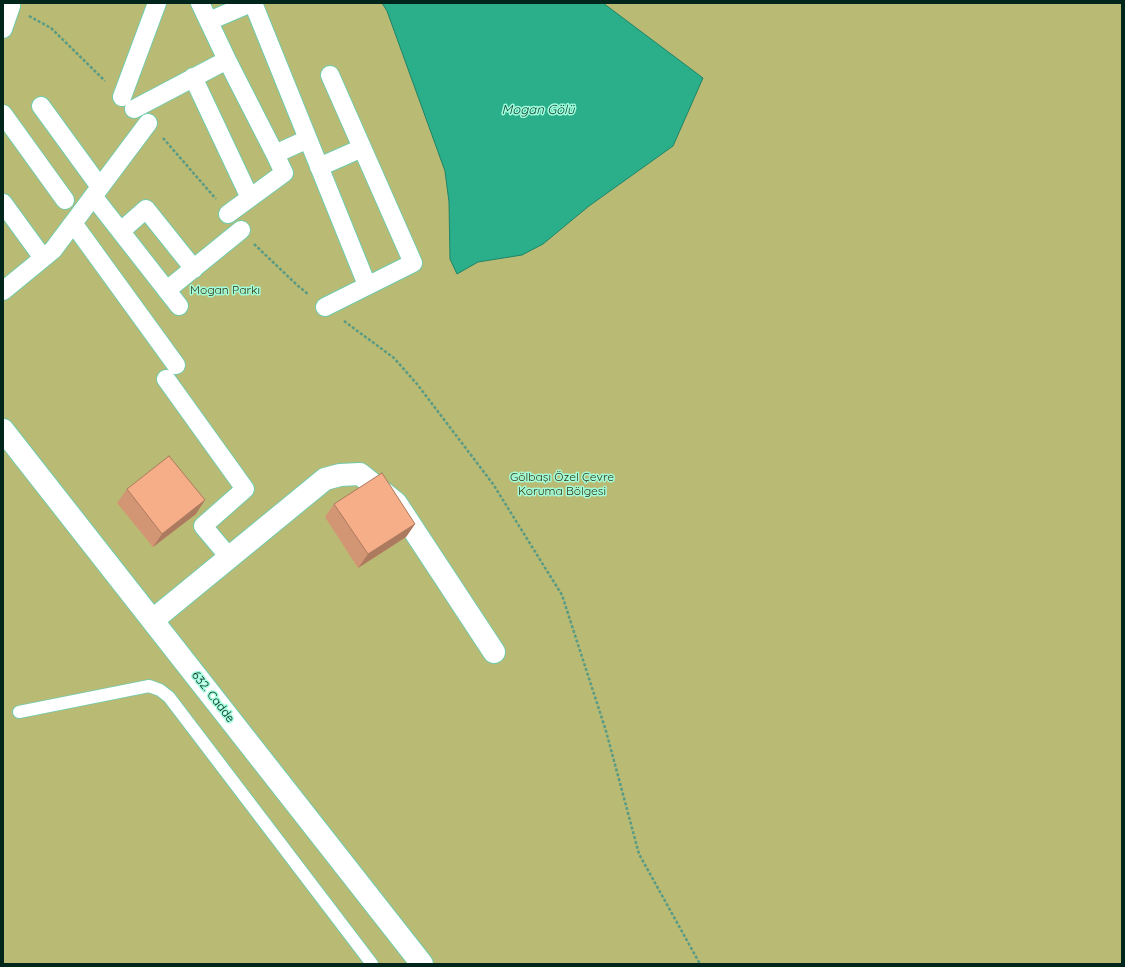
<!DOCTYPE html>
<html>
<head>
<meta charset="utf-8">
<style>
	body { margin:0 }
	#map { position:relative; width:1125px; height:967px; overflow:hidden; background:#a2fddc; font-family:Quicksand,sans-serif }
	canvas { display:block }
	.frame { position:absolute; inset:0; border:4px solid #00251a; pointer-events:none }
</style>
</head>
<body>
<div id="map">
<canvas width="1125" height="967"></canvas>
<div class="frame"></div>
</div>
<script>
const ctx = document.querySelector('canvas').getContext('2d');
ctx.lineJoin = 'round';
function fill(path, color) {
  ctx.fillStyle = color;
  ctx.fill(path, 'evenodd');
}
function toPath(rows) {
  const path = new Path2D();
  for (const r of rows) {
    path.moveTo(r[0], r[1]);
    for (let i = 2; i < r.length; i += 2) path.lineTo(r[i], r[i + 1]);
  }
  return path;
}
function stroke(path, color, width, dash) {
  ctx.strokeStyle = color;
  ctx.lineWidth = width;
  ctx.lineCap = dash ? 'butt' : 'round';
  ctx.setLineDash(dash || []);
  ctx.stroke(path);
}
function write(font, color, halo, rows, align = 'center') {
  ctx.font = font + ' Quicksand,sans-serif';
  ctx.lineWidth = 3;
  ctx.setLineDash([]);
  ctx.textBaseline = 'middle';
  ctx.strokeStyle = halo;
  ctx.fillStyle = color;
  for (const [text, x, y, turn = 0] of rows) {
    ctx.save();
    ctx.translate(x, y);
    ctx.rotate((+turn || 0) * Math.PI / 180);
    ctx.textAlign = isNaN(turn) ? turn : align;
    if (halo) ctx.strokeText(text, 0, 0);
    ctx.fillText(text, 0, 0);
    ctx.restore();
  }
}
const green = toPath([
	[3,3,1122,3,1122,964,3,964]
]);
const water = toPath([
	[382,3,603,3,703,78,673,146,589,206,543,244,522,255,478,262,457,274,450,259,449,202,445,171,387,11,382,3]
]);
const path = toPath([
	[29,16,51,28,105,81],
	[163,138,216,199],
	[254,244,297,285,309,295],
	[344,321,394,358,417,384,493,484,562,595,606,731,639,854,700,964]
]);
const service = toPath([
	[19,712,149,686,160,690,169,697,372,964]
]);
const pedestrian = toPath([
	[253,3,367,285],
	[209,21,251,3],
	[3,29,11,6],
	[227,60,275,154],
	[193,77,250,198],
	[122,97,157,3],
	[41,106,100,187],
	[134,109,227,60,200,3],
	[3,114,65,200],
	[319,167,362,148],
	[93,196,179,306],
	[3,203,43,258],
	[228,214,284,173,275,154,308,139],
	[73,223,176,365],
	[121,231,146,209,194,269],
	[167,290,241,230],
	[3,291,53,250,148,123],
	[325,307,413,263,330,75],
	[166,379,245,489,203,526,229,557]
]);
const tertiary = toPath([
	[3,430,422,964],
	[153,620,325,479,340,475,360,474,396,503,494,652]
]);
const wall = toPath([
	[127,489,196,514,153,547,117,503],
	[334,504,415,524,406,537,358,568,325,517]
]);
const shadedWall = toPath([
	[205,500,196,514,153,547,162,534],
	[415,524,406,537,358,568,368,554]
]);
const building = toPath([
	[169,456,205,500,162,534,127,489,169,456],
	[382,473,415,524,368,554,334,504,382,473]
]);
const parkNames = [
	["Mogan Parkı",225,290],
	["Gölbaşı Özel Çevre",562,477],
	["Koruma Bölgesi",562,491]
];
const streetNames = [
	["632. Cadde",213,697,52]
];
const waterNames = [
	["Mogan Gölü",538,110]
];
fill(green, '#b9ba73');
fill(water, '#2bae8a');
stroke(water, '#1e8568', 1);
stroke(service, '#71cbac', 14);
stroke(pedestrian, '#71cbac', 20);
stroke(tertiary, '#71cbac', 24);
stroke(path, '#599b84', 2.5, [3, 2]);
stroke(service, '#fff', 12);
stroke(pedestrian, '#fff', 18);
stroke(tertiary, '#fff', 22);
fill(wall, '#d39675');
fill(shadedWall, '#ac7a5f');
fill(building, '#f5ae88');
stroke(building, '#ac7a5f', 1);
write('12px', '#323207', '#a2fddc', parkNames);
write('12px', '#00251a', '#a2fddc', streetNames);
write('italic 13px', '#083f30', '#a2fddc', waterNames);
</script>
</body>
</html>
